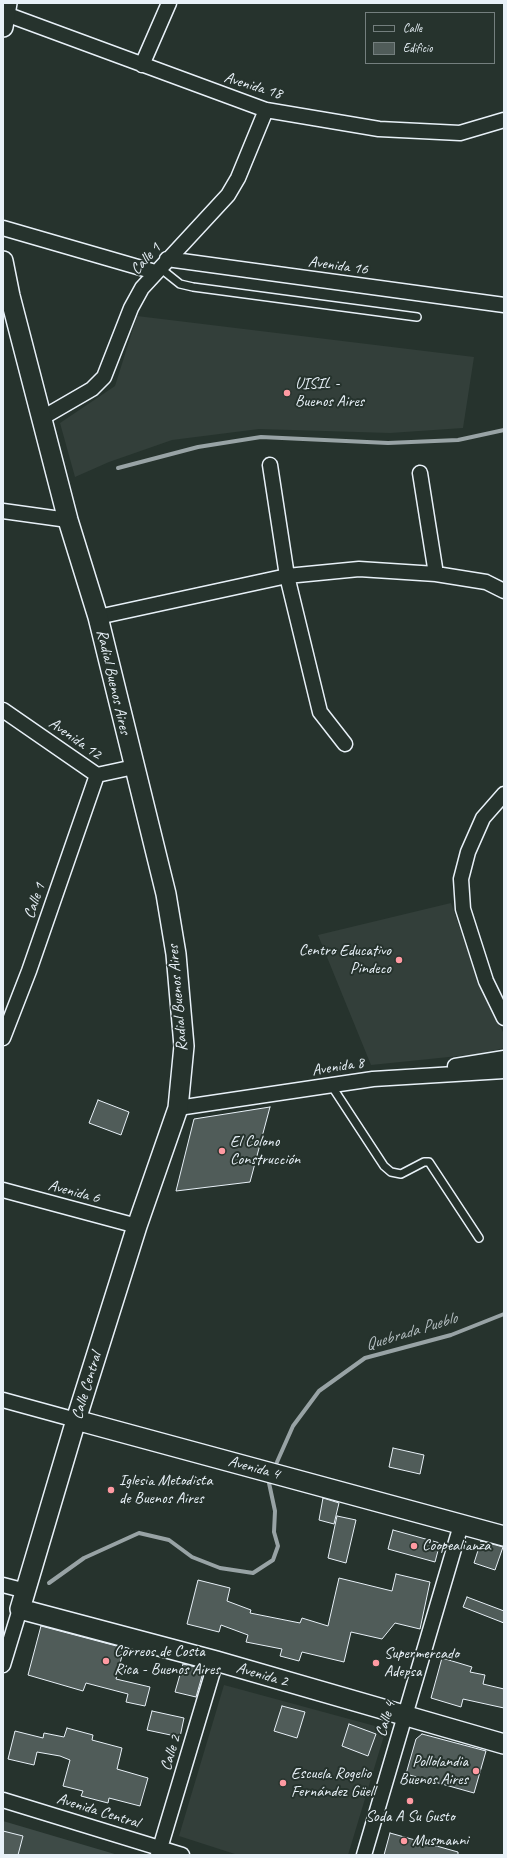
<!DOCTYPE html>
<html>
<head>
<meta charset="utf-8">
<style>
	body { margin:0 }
	#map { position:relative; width:507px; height:1858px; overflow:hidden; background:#26332d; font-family:Caveat,sans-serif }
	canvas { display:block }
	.frame { position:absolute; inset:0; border:4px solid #e8f1f8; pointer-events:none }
	.legend { position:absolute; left:365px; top:12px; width:130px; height:52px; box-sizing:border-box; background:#26332d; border:1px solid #747f7e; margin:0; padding:5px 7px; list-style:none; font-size:12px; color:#e8f1f8 }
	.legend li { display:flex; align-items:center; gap:8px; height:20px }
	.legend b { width:20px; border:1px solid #747f7e }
</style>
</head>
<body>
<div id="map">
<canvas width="507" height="1858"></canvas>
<div class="frame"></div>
<ul class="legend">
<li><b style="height:5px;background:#26332d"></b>Calle</li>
<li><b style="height:11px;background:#505c59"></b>Edificio</li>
</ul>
</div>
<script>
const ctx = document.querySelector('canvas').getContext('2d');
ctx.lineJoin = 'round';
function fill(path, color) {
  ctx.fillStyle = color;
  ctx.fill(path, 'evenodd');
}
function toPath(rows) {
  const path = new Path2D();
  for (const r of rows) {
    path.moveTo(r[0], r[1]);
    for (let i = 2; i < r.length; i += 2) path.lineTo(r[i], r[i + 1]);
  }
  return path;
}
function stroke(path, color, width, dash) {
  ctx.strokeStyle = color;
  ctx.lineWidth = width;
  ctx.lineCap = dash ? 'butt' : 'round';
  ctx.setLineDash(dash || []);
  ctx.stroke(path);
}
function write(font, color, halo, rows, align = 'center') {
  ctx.font = font + ' Caveat,sans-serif';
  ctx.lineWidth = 4;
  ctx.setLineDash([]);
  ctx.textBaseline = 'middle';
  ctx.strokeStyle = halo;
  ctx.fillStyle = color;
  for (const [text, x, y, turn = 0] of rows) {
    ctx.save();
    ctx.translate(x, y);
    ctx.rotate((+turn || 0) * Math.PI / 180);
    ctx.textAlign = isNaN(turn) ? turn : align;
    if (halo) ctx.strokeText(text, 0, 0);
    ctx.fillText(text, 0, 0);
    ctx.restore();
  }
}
const built = toPath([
	[137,316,474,357,463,428,390,433,259,429,172,440,109,462,75,477,60,423,115,386],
	[451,903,479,984,504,1034,504,1048,478,1054,371,1065,318,935],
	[224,1685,386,1729,348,1855,238,1855,179,1836]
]);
const green = toPath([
	[3,1821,118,1855,18,1855,23,1836,3,1831]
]);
const stream = toPath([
	[118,468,198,447,261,437,388,443,458,440,504,430],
	[277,1462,293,1426,319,1391,365,1358,451,1335,504,1314],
	[49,1583,84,1558,139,1533,169,1540,192,1557,220,1568,253,1573,273,1560,278,1546,274,1532,275,1511,269,1483]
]);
const building = toPath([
	[98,1100,129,1112,121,1135,89,1123,98,1100],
	[270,1107,250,1182,176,1191,194,1119,270,1107],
	[393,1448,424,1455,420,1474,389,1467,393,1448],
	[323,1498,339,1503,334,1524,319,1520,323,1498],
	[337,1516,356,1520,346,1563,328,1558,337,1516],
	[393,1530,440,1543,435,1562,388,1549,393,1530],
	[481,1541,503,1547,495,1570,474,1563,481,1541],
	[396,1574,430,1582,420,1629,395,1623,382,1639,351,1632,344,1662,302,1652,299,1661,280,1656,282,1649,246,1642,248,1635,221,1625,219,1632,187,1624,198,1580,230,1588,227,1601,251,1610,250,1613,300,1623,302,1618,328,1626,339,1578,392,1591,396,1574],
	[467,1597,504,1611,504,1623,463,1607,467,1597],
	[41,1626,124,1648,116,1679,150,1687,145,1706,126,1702,128,1694,86,1683,83,1691,28,1675,41,1626],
	[442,1658,472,1667,470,1672,485,1675,483,1684,504,1689,504,1708,463,1699,461,1707,431,1698,442,1658],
	[183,1664,204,1669,196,1697,175,1692,183,1664],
	[282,1706,305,1712,297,1738,274,1731,282,1706],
	[152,1711,184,1718,180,1737,147,1730,152,1711],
	[349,1724,376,1734,368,1756,342,1746,349,1724],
	[67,1728,93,1735,92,1740,122,1748,117,1769,148,1778,140,1806,109,1798,108,1803,81,1796,83,1791,63,1786,70,1760,60,1756,37,1752,34,1765,8,1759,15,1731,43,1738,44,1733,64,1737,67,1728],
	[422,1734,486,1751,474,1793,406,1774,416,1739,422,1734],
	[3,1831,23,1836,18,1855,3,1855,3,1831],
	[390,1833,458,1852,458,1855,384,1855,390,1833]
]);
const lane = toPath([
	[160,268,180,284,193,287,417,317],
	[331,1085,384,1166,391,1172,401,1174,424,1162,429,1162,479,1238]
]);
const street = toPath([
	[3,13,266,110,379,129,460,133,504,120],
	[142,65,169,3],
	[3,228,155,272],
	[167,259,504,305],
	[42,418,92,389,104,377,131,308,142,288,228,195,238,178,266,110],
	[270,465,287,576,320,712,345,744],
	[420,473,436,574],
	[3,511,68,520],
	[98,617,287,576,359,569,436,574,486,582,504,591],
	[3,710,97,775,134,767],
	[504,794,483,818,468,852,461,879,463,909,486,981,504,1018],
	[3,1038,29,971,97,775],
	[455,1066,504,1058],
	[178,1108,373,1079,504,1071],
	[3,1190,137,1226],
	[3,1400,76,1420],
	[3,1585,26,1591],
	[3,1665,20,1609],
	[3,1800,182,1855],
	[158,1855,216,1661],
	[364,1855,461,1525]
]);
const secondary = toPath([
	[3,27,7,3],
	[3,261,10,296,68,520,98,617,166,894,176,954,184,1046,178,1108,137,1226,76,1420,20,1609,216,1661,504,1744],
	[76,1420,504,1536]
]);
const markers = [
	[287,393,4,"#ff9aa2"],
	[399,960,4,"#ff9aa2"],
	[222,1151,4,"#ff9aa2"],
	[111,1490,4,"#ff9aa2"],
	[414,1546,4,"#ff9aa2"],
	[106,1661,4,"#ff9aa2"],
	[376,1663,4,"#ff9aa2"],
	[476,1771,4,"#ff9aa2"],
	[283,1783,4,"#ff9aa2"],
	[410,1801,4,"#ff9aa2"],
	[404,1841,4,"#ff9aa2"]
];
const streetNames = [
	["Avenida 18",253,86,17],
	["Calle 1",146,259,-48],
	["Avenida 16",338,266,8],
	["Radial Buenos Aires",113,682,77],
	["Avenida 12",75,739,35],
	["Calle 1",35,901,-71],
	["Radial Buenos Aires",178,998,-95],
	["Avenida 8",338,1067,-9],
	["Avenida 6",74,1192,15],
	["Calle Central",87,1386,-73],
	["Avenida 4",254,1468,15],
	["Avenida 2",262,1675,16],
	["Calle 4",386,1719,-74],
	["Calle 2",171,1753,-73],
	["Avenida Central",98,1811,17]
];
const poiNames = [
	["UISIL -",295,384],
	["Buenos Aires",295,402],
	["Centro Educativo",391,951,"right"],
	["Pindeco",391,969,"right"],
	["El Colono",230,1142],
	["Construcción",230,1160],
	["Iglesia Metodista",119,1481],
	["de Buenos Aires",119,1499],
	["Coopealianza",422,1546],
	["Correos de Costa",114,1652],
	["Rica - Buenos Aires",114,1670],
	["Supermercado",384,1654],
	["Adepsa",384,1672],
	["Pollolandia",468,1762,"right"],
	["Buenos Aires",468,1780,"right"],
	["Escuela Rogelio",291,1774],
	["Fernández Güell",291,1792],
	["Soda A Su Gusto",410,1817,"center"],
	["Musmanni",412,1841]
];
const waterNames = [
	["Quebrada Pueblo",411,1332,-17]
];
fill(built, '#333f3a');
fill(green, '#3e4b47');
stroke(stream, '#98a3a5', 4);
fill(building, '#505c59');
stroke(building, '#e8f1f8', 1);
stroke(lane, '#e8f1f8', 10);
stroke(street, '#e8f1f8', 17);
stroke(secondary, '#e8f1f8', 22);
stroke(lane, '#26332d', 7);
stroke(street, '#26332d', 14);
stroke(secondary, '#26332d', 19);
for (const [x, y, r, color] of markers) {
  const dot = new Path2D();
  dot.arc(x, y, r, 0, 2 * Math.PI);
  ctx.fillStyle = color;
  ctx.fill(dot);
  stroke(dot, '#26332d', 1.5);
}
write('16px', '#e8f1f8', '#26332d', streetNames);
write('16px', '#e8f1f8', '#26332d', poiNames, 'left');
write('italic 17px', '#b3bdc0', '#26332d', waterNames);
</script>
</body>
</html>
